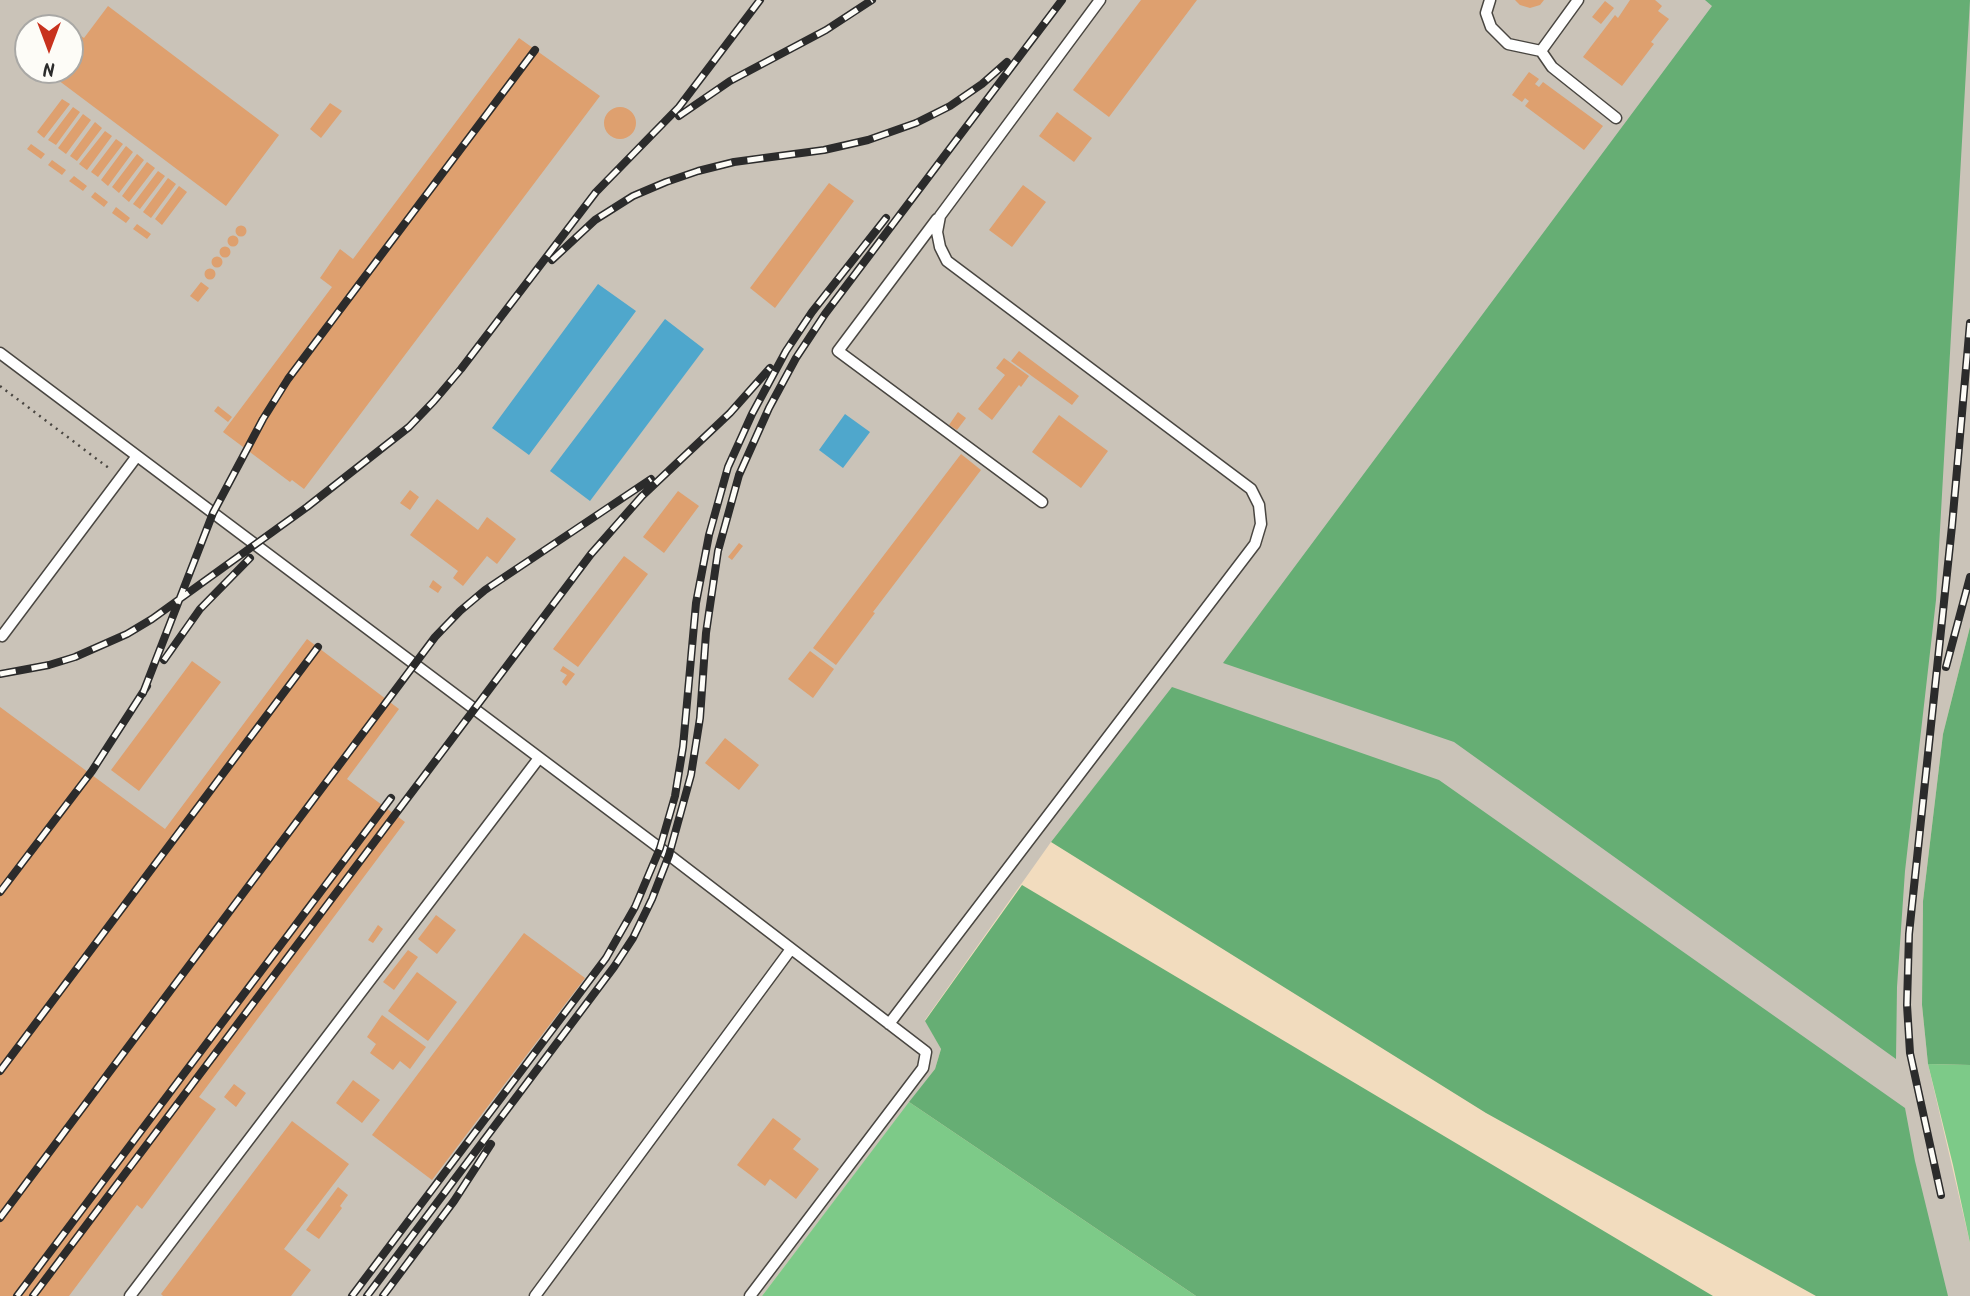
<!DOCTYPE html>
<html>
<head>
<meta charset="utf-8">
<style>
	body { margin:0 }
	#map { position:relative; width:1970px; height:1296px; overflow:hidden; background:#f2dcbe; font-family:Kalam,sans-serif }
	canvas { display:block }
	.north { position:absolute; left:14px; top:14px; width:70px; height:70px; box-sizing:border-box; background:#fdfcf7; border:2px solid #a9a8a5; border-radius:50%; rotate:180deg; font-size:19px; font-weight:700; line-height:28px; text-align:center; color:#2b2b2b }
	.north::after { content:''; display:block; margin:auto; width:24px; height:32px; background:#c8321e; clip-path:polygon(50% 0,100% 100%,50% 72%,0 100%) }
</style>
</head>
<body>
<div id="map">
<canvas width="1970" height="1296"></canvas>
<div class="north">N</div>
</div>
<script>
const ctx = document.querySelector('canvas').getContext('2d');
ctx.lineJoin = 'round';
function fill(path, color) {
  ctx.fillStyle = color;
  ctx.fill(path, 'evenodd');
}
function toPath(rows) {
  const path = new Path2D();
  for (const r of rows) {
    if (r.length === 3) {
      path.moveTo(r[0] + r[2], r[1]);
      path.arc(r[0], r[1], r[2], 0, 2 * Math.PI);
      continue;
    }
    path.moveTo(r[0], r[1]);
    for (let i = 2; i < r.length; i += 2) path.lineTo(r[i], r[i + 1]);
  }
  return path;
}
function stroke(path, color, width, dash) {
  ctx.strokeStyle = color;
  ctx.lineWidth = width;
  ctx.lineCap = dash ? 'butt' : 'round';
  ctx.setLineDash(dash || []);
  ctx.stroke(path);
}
const industrial = toPath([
	[0,0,1970,0,1970,627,1943,734,1923,901,1922,1005,1928,1064,1970,1243,1970,1296,1937,1296,1156,708,1051,842,925,1020,941,1049,935,1069,762,1296,0,1296],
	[28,28,70,28,70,70,28,70]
]);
const green = toPath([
	[1928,1064,1970,1065,1970,1243,1953,1165],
	[909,1102,1196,1296,762,1296]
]);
const forest = toPath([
	[1705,0,1970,0,1936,600,1905,871,1897,987,1896,1059,1454,742,1223,663,1712,6],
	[1970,627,1970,1065,1928,1064,1922,1005,1923,901,1943,734],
	[1172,687,1439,780,1905,1108,1915,1161,1948,1296,1816,1296,1486,1113,1051,842],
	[1022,885,1713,1296,1196,1296,909,1102,935,1069,941,1049,925,1021]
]);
const water = toPath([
	[598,284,636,311,529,455,492,428],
	[665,319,704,349,590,501,550,471],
	[845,414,870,432,843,468,819,450]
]);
const building = toPath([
	[1141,0,1197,0,1109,117,1073,90],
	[1515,0,1544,0,1540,5,1530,8,1520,5],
	[1630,0,1655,0,1662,6,1658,11,1669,19,1651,42,1654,44,1622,86,1583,57,1615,15,1618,18],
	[1605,1,1614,8,1601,24,1592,17],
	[108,6,279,135,226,206,54,77,60,70,70,70,70,56,79,45,76,43,81,36,84,38],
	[519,38,600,96,304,489,292,480,290,482,223,432,332,287,320,278,340,249,353,259],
	[1529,72,1539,79,1535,84,1539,87,1543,82,1603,126,1584,150,1525,106,1529,101,1525,98,1522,102,1512,95],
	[62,99,70,104,44,138,37,132],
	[330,103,342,111,321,138,310,129],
	[620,123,16],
	[73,107,80,112,56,145,48,140],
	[1057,112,1092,138,1074,162,1039,136],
	[83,114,91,120,66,154,58,148],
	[95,122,102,128,77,161,70,156],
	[105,131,112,136,87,170,79,164],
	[116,139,123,144,98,177,91,172],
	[31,144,45,154,41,159,27,149],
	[126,146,133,152,108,186,101,180],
	[137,154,144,160,119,193,112,187],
	[52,160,66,170,62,175,48,165],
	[147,162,155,168,129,202,122,196],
	[158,171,165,176,140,209,133,204],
	[74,176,87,186,83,191,69,181],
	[168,178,176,184,151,218,143,212],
	[829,183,854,201,775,308,750,288],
	[1023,185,1046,202,1012,247,989,230],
	[179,186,187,192,162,225,155,219],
	[95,192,108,202,104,207,91,197],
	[116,207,130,218,126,223,112,213],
	[137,224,151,234,147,239,133,229],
	[241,231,5.5],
	[233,241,5.5],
	[225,252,5.5],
	[217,262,5.5],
	[210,274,5.5],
	[201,282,209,288,198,302,190,296],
	[1019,351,1079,396,1072,405,1011,361],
	[1004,358,1029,376,1021,387,1019,385,992,420,978,409,1005,375,996,368],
	[218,406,232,417,228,422,214,411],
	[958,412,966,418,957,430,949,425],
	[1059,415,1108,451,1081,488,1032,452],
	[961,454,981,470,873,612,875,613,836,665,813,648],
	[410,490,419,497,410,510,400,503],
	[678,491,699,506,664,553,643,537],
	[437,499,478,530,487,517,516,539,497,564,487,556,463,586,453,578,458,571,410,535],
	[739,543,743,546,732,560,728,557],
	[624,556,648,574,578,667,553,649],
	[433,580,442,587,438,593,429,587],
	[307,639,399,709,347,779,405,822,199,1097,216,1109,142,1209,137,1205,69,1296,0,1296,0,707,165,829],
	[810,651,834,669,813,698,788,679],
	[192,661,221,682,139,791,111,770],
	[563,666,575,674,566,686,562,682,567,675,560,671],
	[725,738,759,765,739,790,705,763],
	[436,915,456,930,437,954,418,939],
	[378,925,383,929,373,943,368,940],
	[524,933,585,978,432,1180,372,1135],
	[408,950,418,957,394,990,383,982],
	[417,972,457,1002,428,1041,388,1011],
	[382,1015,426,1047,410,1069,400,1061,393,1070,370,1053,376,1044,367,1037],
	[353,1080,380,1100,362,1123,336,1103],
	[234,1084,246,1093,236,1107,224,1097],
	[773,1118,801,1139,793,1149,819,1169,796,1199,770,1179,765,1186,737,1165],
	[292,1121,349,1164,284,1249,311,1270,291,1296,163,1296,161,1294],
	[338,1187,348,1195,340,1206,342,1208,319,1239,306,1230]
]);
const path = toPath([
	[0,386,110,469]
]);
const lane = toPath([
	[1490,0,1486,13,1491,27,1508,44,1541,51,1578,0],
	[1541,51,1552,67,1616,118],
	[937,219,838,351,1042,502],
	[0,353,669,855,926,1052,923,1068,750,1296],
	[0,635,2,636,137,456],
	[889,1024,1255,544,1261,524,1259,505,1251,489,947,261,940,247,937,232,940,216,1100,0],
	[130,1296,539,758],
	[535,1296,791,949]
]);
const rail = toPath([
	[679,116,730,81,826,30,872,0],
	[552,260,595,220,633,196,666,182,698,171,734,162,824,150,868,140,916,123,950,106,982,84,1007,62],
	[164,660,200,609,250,558],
	[1946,667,1970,577],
	[0,674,49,665,75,657,127,634,152,619,307,507,409,427,434,401,461,369,596,192,679,107,760,0],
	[143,693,213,513,263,419,288,379,535,50],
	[0,892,92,771,147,686],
	[0,1071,318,647],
	[1941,1195,1910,1053,1907,1005,1909,934,1952,526,1970,323],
	[0,1218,435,637,460,611,485,590,651,479],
	[17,1296,391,798],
	[33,1296,591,554,642,496,730,413,770,368],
	[352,1296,606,958,635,907,660,848,675,796,683,747,696,603,709,535,728,467,752,414,786,351,812,312,886,218],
	[367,1296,614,967,633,938,652,899,669,855,691,775,700,718,706,633,718,551,739,475,769,408,796,358,825,314,1062,0],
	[383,1296,454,1201,491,1144]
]);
fill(industrial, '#cac3b8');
fill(green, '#7dca88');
fill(forest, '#66ae74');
fill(water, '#4fa7cc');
fill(building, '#dea06f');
stroke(lane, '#494641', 13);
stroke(path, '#494641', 2.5, [2, 5]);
stroke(lane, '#fff', 10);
stroke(rail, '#2b2b2b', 8);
stroke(rail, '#fdfcf7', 5, [16]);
</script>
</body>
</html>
